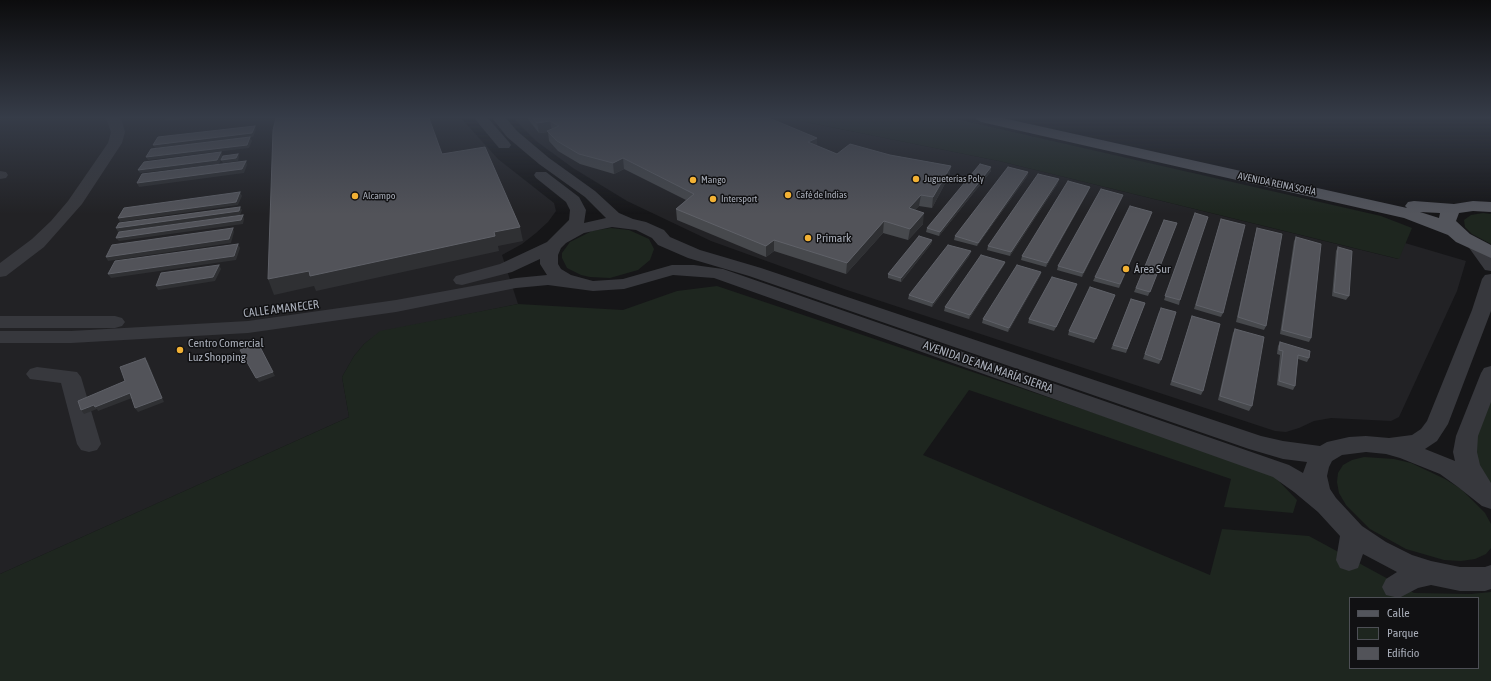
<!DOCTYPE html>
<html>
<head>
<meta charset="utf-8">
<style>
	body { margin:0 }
	#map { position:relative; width:1491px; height:681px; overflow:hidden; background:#161618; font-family:"Asap Condensed",sans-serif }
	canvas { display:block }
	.legend { position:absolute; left:1349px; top:597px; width:130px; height:72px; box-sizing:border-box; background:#111113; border:1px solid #4d4f55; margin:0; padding:5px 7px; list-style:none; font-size:12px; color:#a8adb8 }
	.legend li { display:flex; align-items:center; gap:8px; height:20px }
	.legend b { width:20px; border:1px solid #4d4f55 }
</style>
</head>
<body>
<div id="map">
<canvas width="1491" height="681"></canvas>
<ul class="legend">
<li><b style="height:5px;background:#53555c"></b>Calle</li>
<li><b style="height:11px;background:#1e261f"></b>Parque</li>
<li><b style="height:11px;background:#525359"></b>Edificio</li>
</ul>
</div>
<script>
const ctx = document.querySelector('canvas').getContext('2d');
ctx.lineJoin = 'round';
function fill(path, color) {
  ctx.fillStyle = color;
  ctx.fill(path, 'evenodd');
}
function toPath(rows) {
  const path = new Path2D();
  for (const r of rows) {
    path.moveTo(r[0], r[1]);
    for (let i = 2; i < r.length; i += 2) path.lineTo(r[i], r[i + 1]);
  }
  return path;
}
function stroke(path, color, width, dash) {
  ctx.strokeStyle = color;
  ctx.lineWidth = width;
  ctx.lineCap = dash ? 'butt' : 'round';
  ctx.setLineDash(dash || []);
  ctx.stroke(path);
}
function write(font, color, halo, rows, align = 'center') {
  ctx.font = font + ' "Asap Condensed",sans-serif';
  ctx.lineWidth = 3;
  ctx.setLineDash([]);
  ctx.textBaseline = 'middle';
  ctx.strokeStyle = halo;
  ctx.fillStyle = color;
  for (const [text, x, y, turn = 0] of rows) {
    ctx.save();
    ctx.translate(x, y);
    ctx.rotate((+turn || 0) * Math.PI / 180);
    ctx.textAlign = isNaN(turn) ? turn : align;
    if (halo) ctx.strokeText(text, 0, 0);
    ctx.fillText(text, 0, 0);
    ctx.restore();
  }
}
const built = toPath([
	[0,118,461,118,498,159,554,203,556,211,548,222,536,233,522,244,502,255,518,304,380,332,364,344,354,356,342,377,349,417,0,574],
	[513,118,786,118,999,161,1398,259,1405,243,1466,261,1457,291,1399,417,1391,421,1331,418,1314,421,1299,428,1286,432,1275,431,844,289,711,241,627,201,573,168,536,141]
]);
const green = toPath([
	[786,118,952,118,1381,216,1412,228,1399,259,999,161],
	[1483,213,1491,214,1491,244,1472,234,1465,227,1464,220,1471,215],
	[611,228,629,230,649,239,654,249,650,260,638,270,610,278,590,277,581,275,567,268,562,258,562,253,570,242,592,231],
	[717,286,1270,472,1297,500,1293,513,1224,507,1231,479,969,390,923,455,1210,575,1222,529,1309,536,1414,593,1471,594,1491,592,1491,681,0,681,0,574,349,417,342,377,354,356,364,344,380,331,518,304,623,310,677,291],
	[1350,598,1478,598,1478,668,1350,668],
	[1491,398,1491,486,1468,456],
	[1364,457,1394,459,1411,463,1445,479,1461,489,1485,513,1491,524,1491,548,1486,554,1475,559,1461,561,1444,560,1406,549,1370,529,1346,505,1339,493,1337,482,1338,473,1343,465,1352,460]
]);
const minor = toPath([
	[106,118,120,118,122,121,125,132,122,143,82,204,44,247,6,276,0,277,0,263,32,239,51,221,68,201,108,143,111,132,106,118],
	[474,118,488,118,509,142,511,145,509,148,499,148,474,118],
	[492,118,506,118,517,131,549,158,595,191,619,213,633,219,646,222,664,230,670,237,700,250,761,268,1261,436,1283,441,1320,446,1327,442,1349,437,1366,436,1389,438,1412,435,1421,429,1427,421,1472,310,1482,279,1485,275,1491,274,1491,311,1448,424,1437,441,1425,449,1455,461,1453,452,1456,436,1481,373,1484,368,1491,366,1491,402,1478,436,1477,452,1480,465,1491,483,1491,509,1482,506,1458,487,1440,474,1400,458,1386,454,1366,452,1342,455,1332,461,1329,467,1327,476,1330,489,1336,498,1362,526,1386,542,1412,555,1431,561,1460,567,1485,567,1491,565,1491,589,1485,591,1460,591,1431,585,1418,588,1399,598,1386,595,1382,587,1386,579,1397,572,1363,554,1358,568,1349,571,1340,568,1336,560,1340,536,1318,512,1294,492,1273,477,714,278,673,275,624,289,593,291,548,285,516,288,396,312,248,333,71,343,0,343,0,331,71,331,248,321,396,300,516,278,547,275,540,264,540,259,512,272,462,285,456,284,453,280,456,276,500,264,547,242,569,220,570,210,566,202,536,178,534,175,536,172,546,172,579,197,586,210,584,223,606,218,585,197,539,164,507,137,492,118],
	[612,227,636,230,652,238,658,245,688,258,749,276,1249,449,1283,459,1307,462,1303,473,1289,465,723,269,694,265,672,265,623,279,593,281,571,275,561,269,558,264,558,255,561,248,566,243,584,233,612,227],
	[0,171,6,172,8,175,6,178,0,179,0,171],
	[1476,240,1482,241,1491,252,1491,271,1485,270,1467,245,1470,241,1476,240],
	[0,316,115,316,122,318,125,322,122,326,115,328,0,328,0,316],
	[37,367,77,372,81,377,101,444,97,450,89,452,81,450,77,444,61,383,30,379,26,374,30,369,37,367]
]);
const major = toPath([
	[974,118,1003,118,1407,208,1405,206,1408,202,1414,201,1454,204,1473,201,1491,202,1491,212,1473,211,1459,213,1456,221,1470,234,1491,245,1491,258,1456,242,1448,235,1404,218,981,122,974,118],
	[1420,212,1440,213,1439,218,1420,212]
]);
const wall = toPath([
	[527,118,769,118,817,146,837,154,890,155,951,166,949,176,932,208,919,206,915,210,923,224,908,240,883,233,846,274,774,251,766,257,677,220,676,209,686,200,624,169,614,174,580,164,558,151,549,141,548,132,539,133],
	[991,167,991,171,939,236,926,232,927,228],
	[1028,175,977,246,954,240,955,236],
	[1058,183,1010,256,987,250,988,246],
	[1089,190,1046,267,1021,260,1022,256],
	[1122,198,1082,277,1057,270,1058,266],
	[1195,213,1180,300,1179,305,1164,300],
	[1151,216,1119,288,1093,281,1095,277],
	[1221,219,1223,313,1221,317,1194,309],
	[1164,220,1177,223,1148,296,1134,292],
	[1257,228,1266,326,1264,330,1236,322,1256,232],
	[1296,237,1311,338,1309,342,1280,334,1294,241],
	[932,240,931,244,901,282,888,278,888,274],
	[1338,247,1349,296,1346,300,1332,296,1336,251],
	[970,255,932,307,908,299,909,295],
	[1005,262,1004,265,969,319,944,311,945,307],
	[1041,272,1040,276,1008,332,982,323,983,319],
	[1076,288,1054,331,1028,323,1029,319],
	[1115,295,1094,343,1068,335,1069,331],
	[1131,299,1145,303,1126,353,1111,349],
	[1159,312,1161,360,1159,364,1143,359],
	[1192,316,1203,391,1201,395,1170,385],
	[1235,329,1252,406,1249,411,1218,400,1233,333],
	[1280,342,1309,358,1307,362,1298,359,1295,386,1293,390,1277,385,1280,355,1277,354,1278,346]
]);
const shadedWall = toPath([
	[165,118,191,118,166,121],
	[550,121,552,131,547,131,548,132,539,133,537,123],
	[255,126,256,130,253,137,155,148,153,145],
	[250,137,252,141,249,148,148,160,146,157],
	[817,138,817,148,808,142],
	[221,152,223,156,219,164,140,173,138,170],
	[238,154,239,157,238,161,223,163,221,160],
	[623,158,624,169,614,174,613,163],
	[246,161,247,165,244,173,139,187,137,183],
	[951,166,949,176,932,208,933,197],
	[991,167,991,171,939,236,940,232],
	[1028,172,1028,175,977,246,978,243],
	[1059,179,1058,183,1010,256,1011,252],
	[1090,187,1089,190,1046,267,1047,263],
	[240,192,242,196,238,205,120,222,118,218],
	[921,195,919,206,908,219,909,208],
	[1123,195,1122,198,1082,277,1083,273],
	[240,207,242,210,240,215,118,232,116,228],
	[924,213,923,224,908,240,910,229],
	[243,215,244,219,243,224,119,241,116,238],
	[884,221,883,233,846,274,847,263],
	[520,227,523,241,498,246,499,251,316,291,314,286,274,295,268,279],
	[233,228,234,232,231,243,108,261,106,257],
	[774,240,774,251,766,257,766,246],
	[932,240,931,244,901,282,901,278],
	[238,244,240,248,236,260,111,278,108,274],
	[971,251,970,255,932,307,933,303],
	[1005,262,1004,265,969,319,970,315],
	[219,265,221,269,215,281,158,290,156,286],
	[1041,272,1040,276,1008,332,1009,328],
	[1077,284,1076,288,1054,331,1056,327],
	[145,358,148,362,164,402,138,412,135,408],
	[273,372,275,376,259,382,256,378],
	[130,393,132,398,98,411,97,409,84,414,81,410]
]);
const building = toPath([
	[276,118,429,118,442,154,485,147,520,227,494,232,495,236,310,276,309,271,268,279,273,130,276,118],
	[533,118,769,118,817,138,808,142,837,154,850,144,890,155,951,166,933,197,921,195,909,208,924,213,910,229,884,221,847,263,774,240,766,246,676,209,694,194,623,158,613,163,579,154,557,141,547,131,559,126,550,121,537,123,533,118],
	[255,126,252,133,153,145,158,137,255,126],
	[250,137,247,145,146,157,151,149,250,137],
	[221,152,217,160,138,170,144,162,221,152],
	[238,154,236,158,221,160,223,156,238,154],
	[246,161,242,169,137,183,142,174,246,161],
	[980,164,991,167,940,232,927,228,980,164],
	[1008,167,1028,172,978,243,955,236,1008,167],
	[1038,174,1059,179,1011,252,988,246,1038,174],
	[1068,181,1090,187,1047,263,1022,256,1068,181],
	[1101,189,1123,195,1083,273,1058,266,1101,189],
	[240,192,236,202,118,218,124,208,240,192],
	[1130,206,1152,212,1120,284,1095,277,1130,206],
	[240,207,239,211,116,228,119,223,240,207],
	[1195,213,1208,217,1180,300,1165,296,1195,213],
	[243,215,241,220,116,238,119,232,243,215],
	[1221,219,1245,225,1223,313,1196,305,1221,219],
	[1164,220,1177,223,1150,292,1136,288,1164,220],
	[233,228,229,239,106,257,112,245,233,228],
	[1257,228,1282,234,1266,326,1238,317,1257,228],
	[919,236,932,240,901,278,888,274,919,236],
	[1296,237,1321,244,1311,338,1282,330,1296,237],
	[238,244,234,256,108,274,115,261,238,244],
	[948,245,971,251,933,303,909,295,948,245],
	[1338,247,1352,251,1349,296,1334,292,1338,247],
	[981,255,1005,262,970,315,945,307,981,255],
	[219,265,213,277,156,286,161,273,219,265],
	[1017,265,1041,272,1009,328,983,319,1017,265],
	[1052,277,1077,284,1056,327,1029,319,1052,277],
	[1090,287,1115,295,1096,339,1069,331,1090,287],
	[1131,299,1145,303,1127,349,1113,345,1131,299],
	[1161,308,1176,312,1161,360,1145,354,1161,308],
	[1192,316,1220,324,1203,391,1172,381,1192,316],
	[1235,329,1264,337,1252,406,1220,396,1235,329],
	[1280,342,1310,351,1309,358,1298,355,1295,386,1279,381,1283,351,1279,350,1280,342],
	[258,343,273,372,256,378,240,350,258,343],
	[145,358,162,398,135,408,130,393,95,407,94,405,81,410,78,401,125,381,120,367,145,358]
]);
const markers = [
	[916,179,4,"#f2b134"],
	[693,180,4,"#f2b134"],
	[788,195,4,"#f2b134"],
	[355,196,4,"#f2b134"],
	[713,199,4,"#f2b134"],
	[808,238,4,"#f2b134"],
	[1126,269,4,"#f2b134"],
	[180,350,4,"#f2b134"]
];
const farPoinames = [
	["Jugueterías Poly",924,179],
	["Mango",701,180],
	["Café de Indias",796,195],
	["Alcampo",363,196],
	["Intersport",721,199]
];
const farStreetnames = [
	["AVENIDA REINA SOFÍA",1277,184,12]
];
const poiNames = [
	["Primark",816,238],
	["Área Sur",1134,269],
	["Centro Comercial",188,343],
	["Luz Shopping",188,357]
];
const streetNames = [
	["CALLE AMANECER",281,309,-7],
	["AVENIDA DE ANA MARÍA SIERRA",988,367,19]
];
fill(built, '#222225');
fill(green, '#1e261f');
fill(minor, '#37383d');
fill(major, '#53555c');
fill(wall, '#47494d');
fill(shadedWall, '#2f3033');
fill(building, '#525359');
stroke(building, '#5f6168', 1);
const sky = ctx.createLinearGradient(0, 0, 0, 214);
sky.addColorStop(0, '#0c0c0d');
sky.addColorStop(0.55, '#363c48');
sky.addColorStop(1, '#363c4800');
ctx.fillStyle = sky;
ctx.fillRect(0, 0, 1491, 214);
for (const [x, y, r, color] of markers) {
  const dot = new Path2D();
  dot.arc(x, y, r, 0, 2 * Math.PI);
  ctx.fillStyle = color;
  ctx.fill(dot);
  stroke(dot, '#111113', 1.5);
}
write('10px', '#a8adb8', '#111113', farPoinames, 'left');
write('10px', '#a8adb8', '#111113', farStreetnames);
write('12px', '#a8adb8', '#111113', poiNames, 'left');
write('12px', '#a8adb8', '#111113', streetNames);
</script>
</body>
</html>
